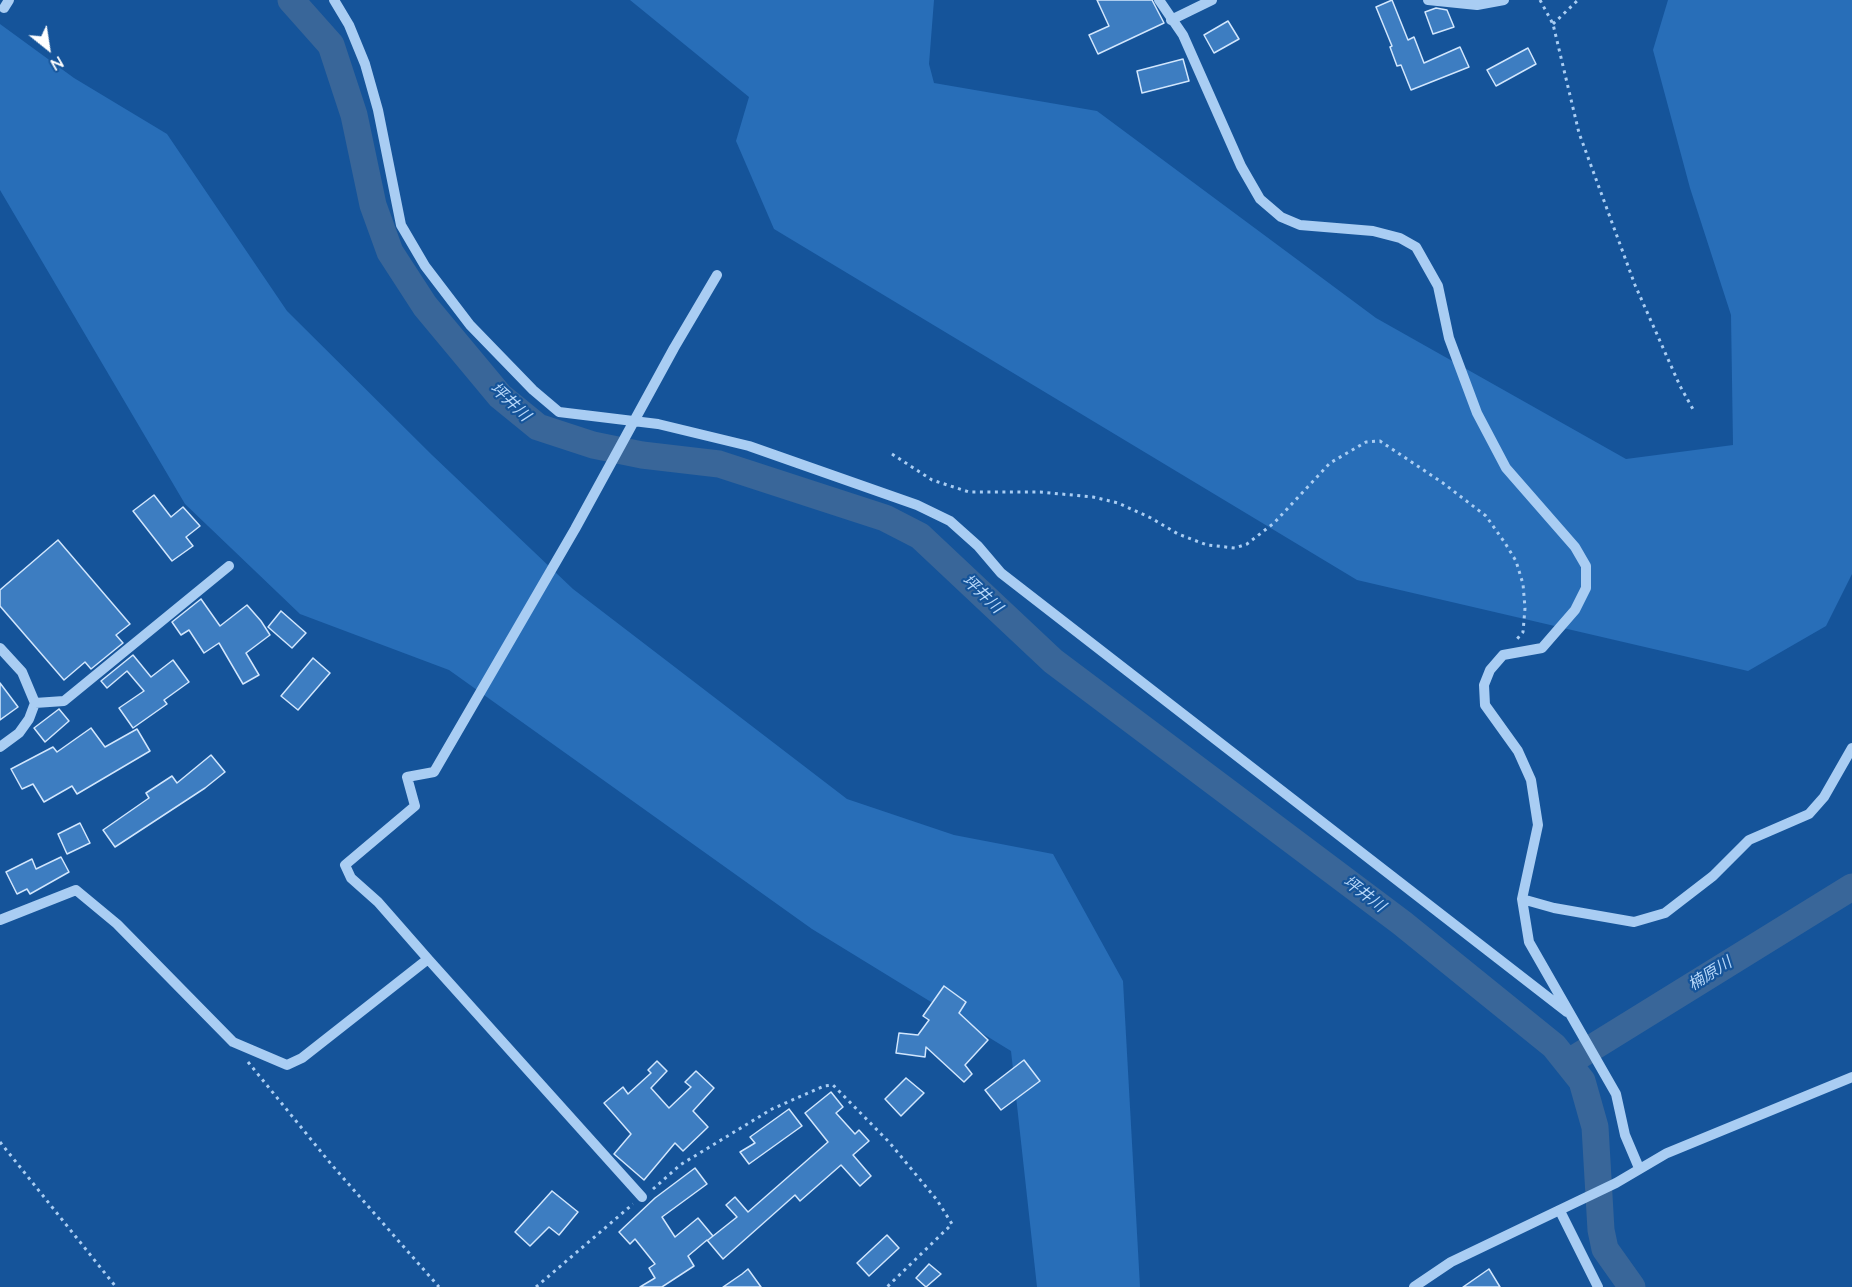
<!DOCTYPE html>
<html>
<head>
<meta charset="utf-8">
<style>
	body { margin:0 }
	#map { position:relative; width:1852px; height:1287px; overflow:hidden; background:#15549a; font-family:Quicksand,sans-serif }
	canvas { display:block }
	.north { position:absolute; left:18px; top:18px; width:60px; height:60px; -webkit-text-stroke:4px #15549a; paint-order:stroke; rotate:150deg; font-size:16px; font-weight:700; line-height:24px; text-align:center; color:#fff }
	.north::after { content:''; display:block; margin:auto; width:21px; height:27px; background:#fff; clip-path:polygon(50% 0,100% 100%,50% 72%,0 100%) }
</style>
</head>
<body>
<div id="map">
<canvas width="1852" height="1287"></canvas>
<div class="north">N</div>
</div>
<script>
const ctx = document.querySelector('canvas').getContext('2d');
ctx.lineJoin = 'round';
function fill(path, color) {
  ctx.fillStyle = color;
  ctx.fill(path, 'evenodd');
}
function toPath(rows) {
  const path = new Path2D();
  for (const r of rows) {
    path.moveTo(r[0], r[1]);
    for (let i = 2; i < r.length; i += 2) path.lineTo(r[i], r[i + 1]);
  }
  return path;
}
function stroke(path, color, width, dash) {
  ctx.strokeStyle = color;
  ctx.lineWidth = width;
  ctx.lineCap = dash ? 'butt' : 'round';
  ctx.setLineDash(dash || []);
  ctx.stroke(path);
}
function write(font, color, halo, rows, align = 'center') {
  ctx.font = font + ' Quicksand,"Noto Sans JP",sans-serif';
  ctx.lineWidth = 4.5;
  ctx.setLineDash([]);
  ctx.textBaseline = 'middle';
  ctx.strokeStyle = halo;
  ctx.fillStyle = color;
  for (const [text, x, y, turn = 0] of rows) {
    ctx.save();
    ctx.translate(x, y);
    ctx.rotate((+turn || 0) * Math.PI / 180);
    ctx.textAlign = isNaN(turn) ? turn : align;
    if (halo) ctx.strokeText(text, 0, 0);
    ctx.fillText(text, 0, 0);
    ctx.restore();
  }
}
const green = toPath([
	[630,0,934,0,929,64,934,83,1097,111,1376,318,1626,459,1733,445,1731,315,1690,188,1653,50,1668,0,1852,0,1852,574,1826,626,1748,671,1357,580,774,229,736,141,749,97],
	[0,24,74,78,167,134,287,311,432,455,573,589,847,799,954,835,1053,854,1123,981,1140,1287,1037,1287,1011,1051,812,929,449,670,300,614,185,504,0,190]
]);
const river = toPath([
	[291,0,331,45,354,115,373,205,390,252,425,306,500,396,538,427,593,445,642,455,719,464,885,518,920,536,1053,661,1402,923,1554,1046,1582,1081,1595,1127,1601,1230,1605,1249,1632,1287],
	[1569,1062,1852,887]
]);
const building = toPath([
	[1097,0,1152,0,1164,23,1098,54,1089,35,1109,26,1097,0],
	[1392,0,1408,40,1414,37,1424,63,1460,47,1469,67,1411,90,1401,65,1397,66,1390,47,1392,46,1376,7,1392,0],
	[1436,8,1447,10,1454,27,1433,34,1425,12,1436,8],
	[1228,21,1239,39,1214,53,1204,35,1228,21],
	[1528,48,1536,64,1496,86,1487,70,1528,48],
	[1183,59,1189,81,1142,93,1137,71,1183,59],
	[154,495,171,517,183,507,200,526,186,537,193,546,172,561,133,511,154,495],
	[58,540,130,624,116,635,123,643,91,669,85,662,64,680,0,606,0,590,58,540],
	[201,599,220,626,247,605,261,621,270,635,246,653,259,675,243,684,219,643,204,653,189,630,181,635,172,622,201,599],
	[281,611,306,633,292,648,268,627,281,611],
	[133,655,151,677,173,660,189,682,164,700,167,704,133,728,119,708,144,691,127,671,107,688,101,681,133,655],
	[313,658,330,673,298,710,281,696,313,658],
	[0,683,18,707,0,720,0,683],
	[59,709,69,721,45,742,34,728,59,709],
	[91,728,105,747,137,729,150,751,77,794,72,786,44,802,33,784,22,789,11,769,53,747,57,752,91,728],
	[211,755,225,772,205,788,115,847,103,830,149,798,146,793,172,776,177,783,211,755],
	[80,823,90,843,67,854,58,834,80,823],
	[61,857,69,872,30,894,27,889,17,894,6,872,32,859,36,869,61,857],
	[944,986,966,1002,959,1013,988,1040,965,1065,972,1074,964,1082,926,1047,925,1057,896,1053,899,1033,918,1035,929,1020,923,1016,944,986],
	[1024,1060,1040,1081,1001,1110,985,1090,1024,1060],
	[657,1061,667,1071,651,1088,669,1108,691,1087,685,1082,696,1071,714,1088,693,1111,708,1127,683,1151,675,1143,644,1180,614,1154,631,1134,604,1103,623,1087,628,1094,651,1073,648,1070,657,1061],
	[906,1078,924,1093,901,1116,885,1099,906,1078],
	[831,1092,843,1107,836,1113,855,1134,859,1130,869,1141,853,1155,871,1176,860,1186,841,1165,800,1201,795,1195,723,1259,707,1240,688,1256,694,1266,662,1287,640,1287,655,1278,649,1268,655,1264,635,1239,630,1244,619,1232,655,1198,695,1168,707,1184,662,1217,675,1237,698,1218,713,1236,708,1240,737,1217,726,1205,735,1197,748,1212,828,1142,805,1113,831,1092],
	[789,1109,802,1126,749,1164,740,1152,755,1143,750,1137,789,1109],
	[552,1191,578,1212,559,1235,549,1227,530,1246,515,1232,552,1191],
	[887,1235,899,1248,869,1276,857,1263,887,1235],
	[929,1264,941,1274,926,1287,916,1278,929,1264],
	[748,1269,761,1287,723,1287,742,1274,748,1269],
	[1489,1269,1500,1287,1463,1287,1489,1269]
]);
const path = toPath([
	[1540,0,1553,24,1579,133,1635,285,1680,386,1694,411],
	[1553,24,1578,0],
	[892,454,932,480,969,492,1040,492,1093,497,1118,503,1151,518,1178,534,1207,545,1235,548,1247,544,1274,523,1330,463,1366,442,1380,441,1443,483,1486,516,1505,543,1516,561,1523,584,1525,608,1523,632,1517,639],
	[248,1062,331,1164,439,1287],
	[0,1142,116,1287],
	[653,1189,680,1165,772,1109,824,1086,833,1085,889,1142,937,1200,952,1224,887,1287],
	[536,1287,633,1204]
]);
const minor = toPath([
	[334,0,349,25,365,64,378,110,401,225,425,266,470,325,533,390,559,412,658,424,749,446,917,505,950,521,978,546,1001,573,1567,1012],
	[1159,0,1183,35,1241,166,1260,199,1281,217,1300,225,1373,231,1400,238,1416,247,1438,286,1449,338,1477,413,1506,468,1575,547,1586,566,1586,588,1575,610,1542,648,1503,655,1490,670,1484,685,1485,705,1518,751,1531,780,1538,825,1522,899,1529,942,1616,1094,1625,1135,1639,1168],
	[1428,0,1477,5,1504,0],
	[4,8,9,0],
	[1171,20,1212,0],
	[0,648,22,672,35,703,29,719,19,733,0,747],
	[35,703,64,701,229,566],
	[1522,899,1554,908,1634,922,1665,913,1713,876,1749,840,1809,814,1824,797,1852,748],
	[0,920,76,890,117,924,233,1042,287,1065,302,1058,428,959,642,1197],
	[428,959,378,902,351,878,345,865,415,806,407,777,434,772,575,529,674,348,717,275],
	[1560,1211,1598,1287],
	[1414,1287,1451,1262,1616,1183,1667,1153,1852,1077]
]);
const waterNames = [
	["坪井川",510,402,43],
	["坪井川",982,594,43],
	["坪井川",1364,894,37],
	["楠原川",1710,974,-32]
];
fill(green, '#286eb8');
stroke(river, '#396699', 27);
fill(building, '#3d7dc1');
stroke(building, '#d1e6fd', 1.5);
stroke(path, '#a9cdf3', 3, [3, 4.5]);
stroke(minor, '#a9cdf3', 10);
write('italic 16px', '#b6d7f9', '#15549a', waterNames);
</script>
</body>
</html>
